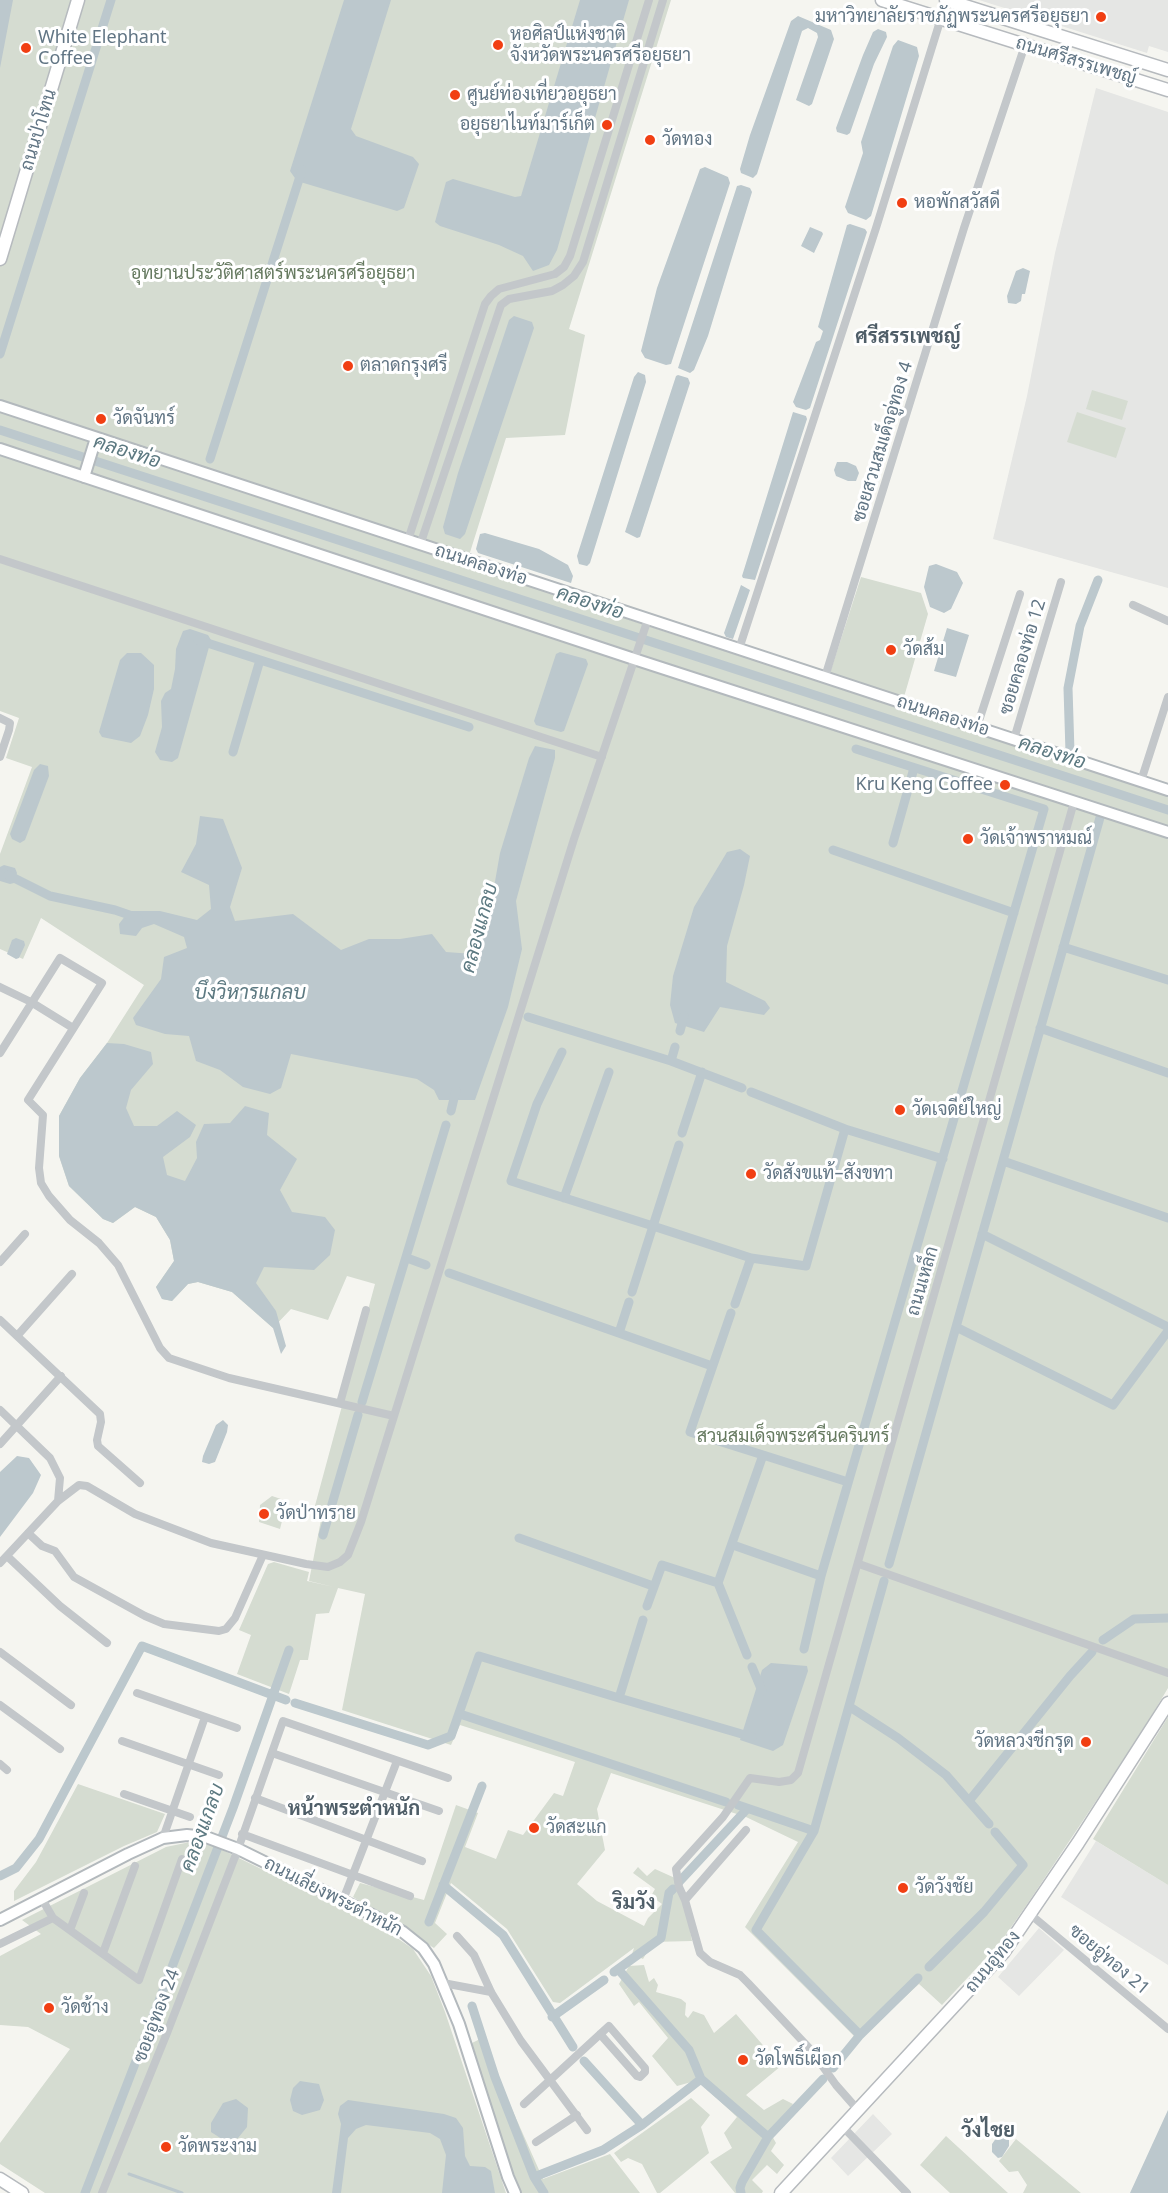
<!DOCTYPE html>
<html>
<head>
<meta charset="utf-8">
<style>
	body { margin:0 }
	canvas { display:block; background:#f5f5f0 }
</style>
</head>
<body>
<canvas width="1168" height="2193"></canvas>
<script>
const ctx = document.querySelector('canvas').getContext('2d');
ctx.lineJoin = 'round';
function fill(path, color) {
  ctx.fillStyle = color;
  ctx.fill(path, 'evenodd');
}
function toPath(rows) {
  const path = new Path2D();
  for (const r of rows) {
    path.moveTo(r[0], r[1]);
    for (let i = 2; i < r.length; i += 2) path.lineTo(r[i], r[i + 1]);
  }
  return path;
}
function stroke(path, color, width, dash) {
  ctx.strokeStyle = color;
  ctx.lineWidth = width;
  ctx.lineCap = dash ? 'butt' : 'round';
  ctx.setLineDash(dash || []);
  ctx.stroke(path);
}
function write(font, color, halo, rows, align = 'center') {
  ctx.font = font + ' "Noto Sans",Sarabun,sans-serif';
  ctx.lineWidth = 6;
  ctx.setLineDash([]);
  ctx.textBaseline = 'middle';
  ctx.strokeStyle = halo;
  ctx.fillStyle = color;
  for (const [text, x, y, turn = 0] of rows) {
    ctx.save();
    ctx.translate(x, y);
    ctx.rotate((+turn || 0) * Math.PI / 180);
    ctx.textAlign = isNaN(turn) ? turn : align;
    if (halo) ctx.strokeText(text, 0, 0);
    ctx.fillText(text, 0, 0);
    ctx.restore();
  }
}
const built = toPath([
	[979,0,1168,0,1168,52,1149,46,1147,53],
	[1096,88,1168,112,1168,588,993,539,1027,396,1055,253],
	[1096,1841,1168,1885,1168,1965,1061,1897],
	[1039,1928,1064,1950,1019,1996,998,1977],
	[873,2114,892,2134,848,2176,831,2158]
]);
const green = toPath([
	[0,0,671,0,569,329,585,335,565,435,506,438,466,565,654,628,1168,795,1168,1688,1140,1735,1030,1900,1000,1943,942,2005,919,1984,858,2040,745,1927,798,1842,746,1817,611,1773,597,1809,605,1850,577,1884,597,1901,644,1926,648,1918,662,1904,651,1896,655,1889,633,1873,638,1867,647,1876,655,1869,675,1878,686,1908,692,1941,653,1942,643,1959,632,1954,634,1948,560,2003,553,2002,507,1929,451,1883,435,1923,447,1934,434,1948,353,1897,360,1883,424,1900,456,1805,478,1813,465,1847,496,1859,508,1830,523,1835,554,1793,563,1796,575,1762,460,1725,451,1745,342,1710,365,1594,338,1588,329,1613,316,1614,308,1660,300,1660,289,1694,237,1674,251,1635,239,1630,268,1564,274,1562,309,1572,307,1581,334,1587,309,1581,321,1520,313,1513,375,1284,347,1276,328,1320,291,1309,273,1328,232,1292,198,1282,188,1284,172,1301,162,1299,156,1287,174,1261,170,1240,156,1217,135,1207,113,1223,103,1219,69,1186,59,1156,59,1116,80,1078,107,1043,144,985,41,918,23,959,0,949,0,854,32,767,6,758,19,718,0,711],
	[1092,390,1128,401,1122,420,1086,409],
	[1077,412,1126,428,1116,458,1067,442],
	[861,577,921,593,928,614,904,697,830,673],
	[272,1496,284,1500,286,1505,280,1529,259,1522,260,1505],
	[1168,1717,1168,1885,1093,1839],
	[78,1784,165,1814,157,1832,124,1846,14,1901,14,1891,36,1862],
	[204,1841,384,1929,413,1949,431,1976,445,2012,506,2193,45,2193,0,2164,0,2143,70,2049,28,2027,0,2025,0,1956,41,1934,22,1920,166,1847,190,1842],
	[644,1965,649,1982,654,1978,658,1985,656,1992,681,1999,686,2003,685,2015,688,2018,693,2011,704,2015,714,2033,736,2014,781,2066,746,2095,764,2110,783,2099,793,2104,772,2136,776,2143,771,2151,784,2165,777,2174,767,2165,752,2180,763,2191,762,2193,735,2193,710,2162,732,2148,724,2133,737,2117,712,2094,708,2081,695,2081,677,2086,652,2056,668,2038,639,2002,634,2006,619,1984,629,1966],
	[486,2036,499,2080,543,2179,610,2154,640,2193,519,2193,472,2043],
	[691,2098,710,2115,701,2127,709,2153,660,2193,657,2193,642,2164,628,2158,621,2162,614,2153],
	[946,2136,1008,2193,950,2193,920,2165],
	[1016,2139,1081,2193,1023,2193,1027,2185,1018,2171,1009,2172,999,2161]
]);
const water = toPath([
	[0,0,13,0,0,68],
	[344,0,391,0,351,129,356,136,413,157,419,164,404,208,397,211,297,181,290,171],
	[580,0,629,0,557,250,549,265,533,271,523,256,499,245,440,226,435,222,446,182,453,179,515,197,521,196],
	[798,16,831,30,834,39,812,104,809,106,796,100,818,37,817,33,808,28,802,31,757,174,753,178,741,173,740,169,750,135,791,21],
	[878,29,886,32,887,37,874,64,850,133,847,135,837,132,836,128,863,55,873,32],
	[898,40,917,47,919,56,871,216,866,220,848,213,845,207,863,153,861,142,893,46],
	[705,167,728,177,730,183,671,364,666,365,645,358,641,351,657,288,700,169],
	[741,185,750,188,752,192,708,336,694,370,690,373,678,368,737,186],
	[850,224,865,229,867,232,810,408,806,410,796,407,793,402,816,342,820,340,823,331,818,327,847,225],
	[810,227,822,232,823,234,814,253,801,246],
	[1023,268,1030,271,1025,294,1022,294,1021,301,1016,304,1008,303,1007,296,1016,271],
	[514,316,532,322,534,328,465,534,460,539,445,534,443,527,458,473,509,320],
	[638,372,645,375,646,382,590,563,587,566,579,564,577,556,634,377],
	[678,375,688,378,690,383,640,537,637,538,625,532,676,376],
	[793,412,806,416,807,419,755,580,743,578,742,576],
	[837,462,847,462,856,466,859,473,856,481,848,481,836,476,834,470],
	[485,533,539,549,568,565,573,576,571,583,478,553,476,549,480,534],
	[936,564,957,572,963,583,951,609,944,613,930,607,924,587,929,566],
	[741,585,750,590,733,639,726,637,724,633],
	[947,628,969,635,956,677,934,671],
	[190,629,208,635,211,640,178,758,172,762,160,760,155,752,162,727,161,701,165,693,171,689,175,669,176,649,183,631],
	[560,652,586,659,588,664,564,731,561,732,536,725,534,721,556,654],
	[127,653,141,653,154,665,154,689,148,715,140,736,131,743,102,737,99,732,120,660],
	[535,746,555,750,555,758,516,901,522,949,508,1007,475,1100,439,1100,434,1090,417,1079,291,1054,281,1088,270,1094,243,1087,220,1070,196,1061,189,1036,165,1034,136,1025,133,1018,161,979,164,957,187,948,184,937,154,924,142,928,136,936,120,934,119,924,129,911,160,911,197,920,211,909,209,885,181,872,196,844,200,816,223,819,242,868,230,907,235,921,293,914,341,950,369,939,400,939,432,934,446,952,473,954,493,893,500,853,529,758],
	[40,764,48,766,49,776,25,840,20,843,12,839,10,834,34,770],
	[740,849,750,856,744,885,727,946,726,982,765,1001,770,1008,764,1015,720,1007,704,1032,675,1023,670,1005,673,976,694,907,727,852],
	[4,865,15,868,17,873,14,883,10,884,0,881,0,867],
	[16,938,24,941,25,945,19,958,16,959,7,954,12,940],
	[107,1043,124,1044,151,1052,153,1064,131,1090,126,1108,134,1126,157,1126,177,1111,196,1125,190,1137,163,1157,167,1175,185,1181,197,1158,196,1142,204,1124,230,1123,245,1106,269,1113,267,1135,297,1159,280,1190,292,1212,325,1217,335,1230,330,1255,314,1270,264,1267,256,1283,276,1311,286,1346,281,1354,273,1328,232,1292,198,1282,188,1284,172,1301,162,1299,156,1287,174,1261,170,1240,156,1217,135,1207,113,1223,103,1219,69,1186,59,1156,59,1116,80,1078],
	[223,1420,228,1425,227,1432,215,1462,209,1464,202,1462,203,1456,216,1425],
	[17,1456,29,1458,41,1475,33,1493,0,1537,0,1472],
	[771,1663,807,1666,808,1671,783,1745,773,1751,740,1740,762,1670],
	[300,2081,319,2084,324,2100,320,2110,302,2115,293,2111,290,2100,293,2088],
	[236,2099,248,2108,247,2127,238,2138,225,2141,211,2132,211,2123,223,2103],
	[348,2100,444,2114,456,2118,463,2128,465,2156,470,2166,485,2167,491,2171,495,2193,442,2193,446,2155,440,2139,430,2133,366,2125,356,2129,348,2138,341,2193,332,2193,341,2124,338,2114,340,2106],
	[1168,2110,1168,2193,1130,2193],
	[1003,2133,1009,2138,1009,2146,1002,2157,998,2158,992,2152,992,2144,999,2134]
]);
const stream = toPath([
	[129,2174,182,2193]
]);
const canal = toPath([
	[0,354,111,0],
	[0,430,1168,810],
	[210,459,302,170],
	[198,640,469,727],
	[233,752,260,660],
	[1070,752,1068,688,1080,626,1098,580],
	[893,843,914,768],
	[833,850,1014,913],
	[8,875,50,896,115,910,138,918],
	[1063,947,1168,980],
	[528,1017,671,1061,742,1088],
	[1040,1028,1168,1073],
	[680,1031,684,1016],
	[562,1052,537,1104,511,1181,653,1226,679,1145],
	[671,1061,675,1047],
	[451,1111,456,1090],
	[845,1129,943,1159],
	[682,1133,702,1072],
	[1003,1161,1168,1218],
	[564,1198,609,1072],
	[982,1234,1168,1327],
	[407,1258,426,1265],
	[449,1273,712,1366],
	[632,1292,653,1226,751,1258],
	[735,1304,751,1258,806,1266,845,1129,751,1092],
	[956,1327,1113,1405,1168,1331],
	[619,1333,629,1302],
	[362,1402,446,1125],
	[763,1455,848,1482],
	[323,1535,358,1415],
	[519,1538,653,1586],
	[733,1545,821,1576],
	[889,1564,1101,814],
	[718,1583,747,1655],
	[647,1606,662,1565,718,1583,763,1455,690,1432,731,1313],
	[1103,1640,1134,1619,1168,1618],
	[804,1649,821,1576,1044,809,856,749],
	[752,1667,762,1691],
	[619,1698,752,1737],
	[295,1703,428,1745,451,1736,479,1656,619,1698,643,1620],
	[850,1707,898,1738,946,1775,989,1824],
	[460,1714,726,1802],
	[969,1801,1070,1676,1092,1652],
	[738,1805,814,1831],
	[0,1876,16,1868,39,1839,142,1646,286,1700],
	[679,1882,747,1809],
	[443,1885,503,1935,573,2047],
	[429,1922,482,1786],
	[929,1967,984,1912,1023,1865,995,1832],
	[618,1969,689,2050,701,2079,768,2137],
	[614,1972,661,1938,669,1893,673,1889],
	[472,2006,495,2077,534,2177,544,2193],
	[552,2017,604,1980],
	[152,2019,233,1808,289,1650],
	[860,2035,756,1930,814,1831,884,1581],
	[584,2061,642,2125],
	[833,2068,860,2035,918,1978],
	[534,2177,603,2150,642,2125,701,2079],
	[85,2193,148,2030],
	[741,2193,740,2188,742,2182,768,2137,823,2079]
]);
const street = toPath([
	[408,540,485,304,491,296,499,289,555,274,564,267,570,256,649,0],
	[420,545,501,305,509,299,552,291,563,285,574,276,583,262,663,0],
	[0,559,602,757],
	[1133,605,1168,621],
	[739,649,876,228,941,18],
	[825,677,964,228,1025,45],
	[0,718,10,723,9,730,0,757],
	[977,727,1020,594],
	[1014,739,1061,582],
	[1141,781,1168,697],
	[0,987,31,1002,73,1028],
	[0,1053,60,958,102,983,28,1100,43,1115,39,1168,41,1183,49,1196,70,1220,99,1243,118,1265,160,1348,169,1358,229,1378,394,1416],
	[0,1262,25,1234],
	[0,1320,100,1414,101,1422,97,1440,98,1446,140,1483],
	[17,1336,72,1274],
	[340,1403,366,1310],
	[0,1410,50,1458,60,1478,58,1501,0,1563],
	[0,1444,61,1376],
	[58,1501,79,1485,87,1486,135,1514,211,1543,306,1564,328,1567,340,1562,348,1555,361,1522,574,839,648,619],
	[28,1533,42,1546,55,1551,74,1577,145,1616,164,1624,219,1631,226,1629,235,1618,263,1555],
	[7,1556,60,1606,107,1643],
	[859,1564,1168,1673],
	[0,1652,71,1705],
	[137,1693,237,1728],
	[0,1705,60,1749],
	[122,1741,219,1775],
	[272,1753,439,1811],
	[0,1764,7,1770],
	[124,1794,190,1817],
	[255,1798,422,1861],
	[242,1834,410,1896],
	[163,1838,205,1717],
	[42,1899,53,1918,139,1980,182,1859],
	[343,1900,397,1761],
	[685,1900,746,1830],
	[1031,1915,1168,2029],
	[70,1930,84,1893],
	[457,1936,474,1955,491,1992,521,2041,587,2130],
	[0,1944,53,1918],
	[103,1953,135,1866],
	[443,1983,491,1992],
	[524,2104,609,2026,645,2068,645,2072,640,2077,637,2076,600,2034],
	[858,2110,836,2085,811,2050,748,1983,740,1975,710,1962,700,1953,685,1900,679,1887,676,1869,723,1817,750,1778,779,1782,791,1780,798,1773,1074,802],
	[843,2127,907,2193],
	[536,2142,577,2115],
	[102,2193,167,2033,238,1849,283,1721,448,1778]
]);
const secondary = toPath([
	[0,406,1168,790],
	[0,449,634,659,1168,832],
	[84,477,96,438],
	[0,1920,128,1854,163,1838,187,1835,206,1837,238,1849,370,1914,403,1932,423,1948,434,1964,459,2024,508,2177,515,2193]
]);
const primary = toPath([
	[882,0,1168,90],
	[946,0,1168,70],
	[0,259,78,0],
	[0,2179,22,2193],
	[781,2193,1003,1953,1078,1843,1168,1703]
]);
const markers = [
	[1101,17,6,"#f13f13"],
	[498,45,6,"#f13f13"],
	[26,48,6,"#f13f13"],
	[455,95,6,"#f13f13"],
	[607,125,6,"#f13f13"],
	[650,140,6,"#f13f13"],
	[902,203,6,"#f13f13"],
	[348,366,6,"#f13f13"],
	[101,419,6,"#f13f13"],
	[891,650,6,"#f13f13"],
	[1005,785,6,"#f13f13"],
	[968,839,6,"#f13f13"],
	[900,1110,6,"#f13f13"],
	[751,1174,6,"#f13f13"],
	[264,1514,6,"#f13f13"],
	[1086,1742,6,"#f13f13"],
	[534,1828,6,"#f13f13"],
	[903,1888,6,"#f13f13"],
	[49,2008,6,"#f13f13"],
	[743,2060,6,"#f13f13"],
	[166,2147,6,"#f13f13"]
];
const poiNames = [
	["มหาวิทยาลัยราชภัฏพระนครศรีอยุธยา",1089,17,"right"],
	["หอศิลป์แห่งชาติ",510,35],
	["จังหวัดพระนครศรีอยุธยา",510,56],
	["White Elephant",38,38],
	["Coffee",38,59],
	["ศูนย์ท่องเที่ยวอยุธยา",467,95],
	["อยุธยาไนท์มาร์เก็ต",595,125,"right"],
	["วัดทอง",662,140],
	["หอพักสวัสดี",914,203],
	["ตลาดกรุงศรี",360,366],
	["วัดจันทร์",113,419],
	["วัดส้ม",903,650],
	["Kru Keng Coffee",993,785,"right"],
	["วัดเจ้าพราหมณ์",980,839],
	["วัดเจดีย์ใหญ่",912,1110],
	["วัดสังขแท้–สังขทา",763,1174],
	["วัดป่าทราย",276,1514],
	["วัดหลวงชีกรุด",1074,1742,"right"],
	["วัดสะแก",546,1828],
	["วัดวังชัย",915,1888],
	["วัดช้าง",61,2008],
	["วัดโพธิ์เผือก",755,2060],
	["วัดพระงาม",178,2147]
];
const streetNames = [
	["ถนนศรีสรรเพชญ์",1076,61,17],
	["ถนนป่าโทน",39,130,-73],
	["ซอยสวนสมเด็จอู่ทอง 4",883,442,-73],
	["ถนนคลองท่อ",481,565,18],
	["ซอยคลองท่อ 12",1023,657,-73],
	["ถนนคลองท่อ",943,716,18],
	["ถนนเหล็ก",923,1281,-74],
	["ถนนเลี่ยงพระตำหนัก",333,1897,27],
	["ซอยอู่ทอง 21",1109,1960,40],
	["ถนนอู่ทอง",993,1962,-50],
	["ซอยอู่ทอง 24",157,2016,-69]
];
const parkNames = [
	["อุทยานประวัติศาสตร์พระนครศรีอยุธยา",273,274],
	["สวนสมเด็จพระศรีนครินทร์",793,1437]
];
const neighbourhoodNames = [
	["ศรีสรรเพชญ์",908,337],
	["หน้าพระตำหนัก",354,1809],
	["ริมวัง",634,1903],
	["วังไชย",988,2131]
];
const waterNames = [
	["คลองท่อ",127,452,18],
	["คลองท่อ",590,603,18],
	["คลองท่อ",1052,753,18],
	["คลองแกลบ",480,928,-75],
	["บึงวิหารแกลบ",250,993],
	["คลองแกลบ",203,1828,-70]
];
fill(built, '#e5e6e4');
fill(green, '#d5dcd1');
fill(water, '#bcc8cd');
stroke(stream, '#bcc8cd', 3);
stroke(canal, '#bcc8cd', 9);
stroke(secondary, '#b3b9bd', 14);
stroke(primary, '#b6babe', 15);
stroke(street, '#c3c7ca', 8);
stroke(secondary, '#fff', 10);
stroke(primary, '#fff', 12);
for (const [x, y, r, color] of markers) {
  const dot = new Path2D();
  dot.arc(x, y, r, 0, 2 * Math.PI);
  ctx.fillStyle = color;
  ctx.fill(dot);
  stroke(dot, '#fff', 2);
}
write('18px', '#617584', '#fff', poiNames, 'left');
write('18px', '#617584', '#fff', streetNames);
write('18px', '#667a60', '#fff', parkNames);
write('bold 20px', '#4f5e68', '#fff', neighbourhoodNames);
write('italic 20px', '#5c7981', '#fff', waterNames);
</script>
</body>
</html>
